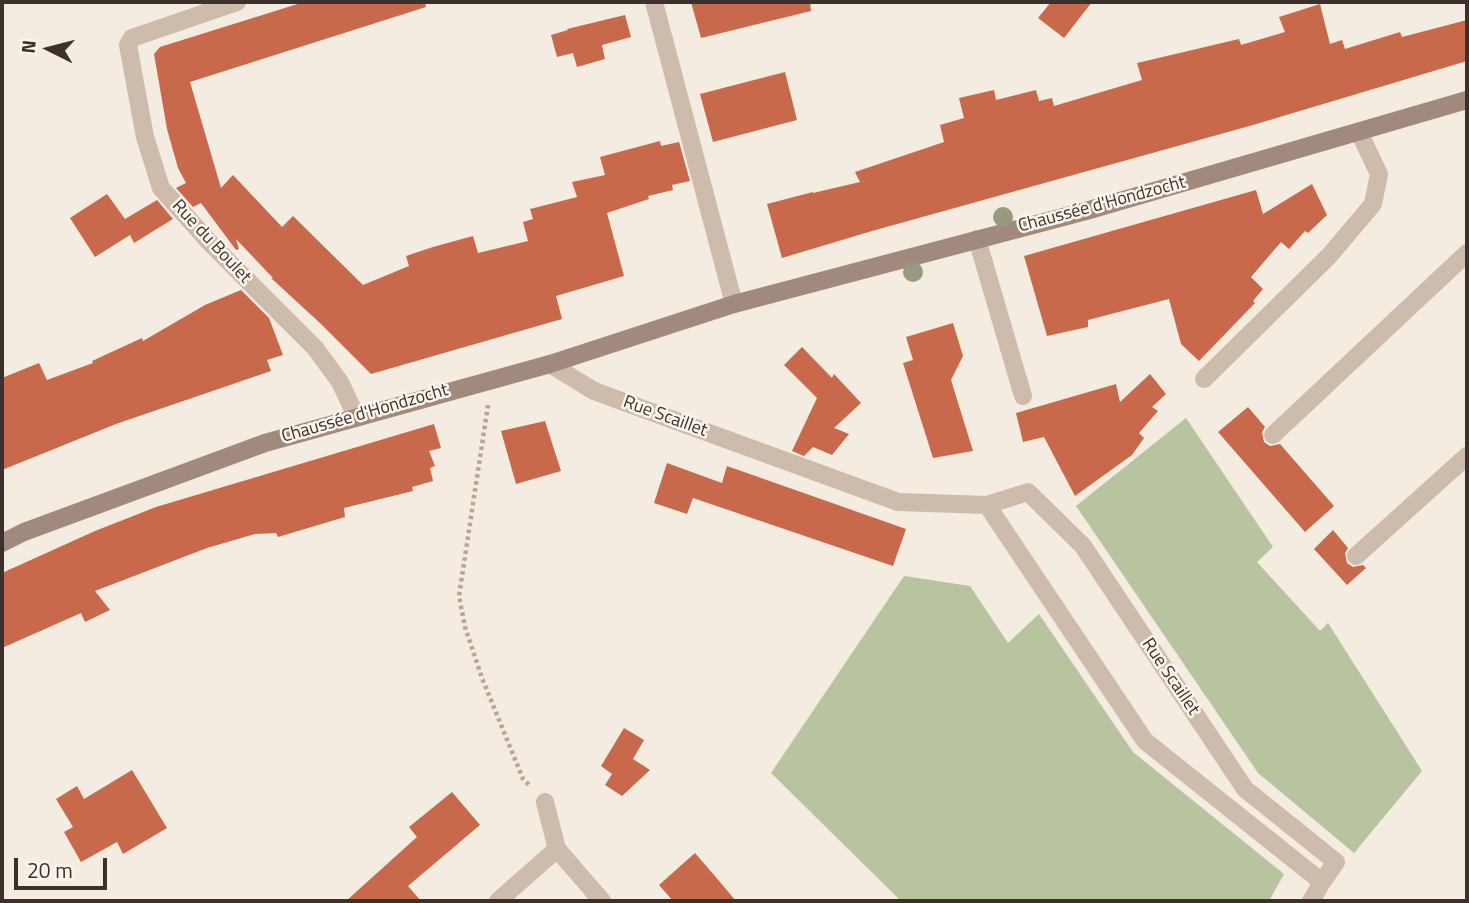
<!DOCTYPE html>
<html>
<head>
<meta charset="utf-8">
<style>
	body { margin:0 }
	#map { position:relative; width:1469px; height:903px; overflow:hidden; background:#f4ebe1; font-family:"Titillium Web",sans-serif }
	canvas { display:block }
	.frame { position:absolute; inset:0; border:4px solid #3b302b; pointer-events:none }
	.north { position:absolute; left:14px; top:14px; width:70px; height:70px; -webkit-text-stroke:5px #fbf5ee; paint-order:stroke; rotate:276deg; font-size:19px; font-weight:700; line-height:28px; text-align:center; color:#3b302b }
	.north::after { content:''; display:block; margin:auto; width:24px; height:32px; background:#3b302b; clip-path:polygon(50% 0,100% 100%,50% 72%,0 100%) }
	.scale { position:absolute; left:14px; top:858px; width:93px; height:32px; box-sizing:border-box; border:4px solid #3b302b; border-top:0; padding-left:9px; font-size:21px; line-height:24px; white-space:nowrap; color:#3b302b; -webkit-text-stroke:5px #fbf5ee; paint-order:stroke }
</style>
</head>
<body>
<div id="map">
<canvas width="1469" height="903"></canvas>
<div class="frame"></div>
<div class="north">N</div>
<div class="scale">20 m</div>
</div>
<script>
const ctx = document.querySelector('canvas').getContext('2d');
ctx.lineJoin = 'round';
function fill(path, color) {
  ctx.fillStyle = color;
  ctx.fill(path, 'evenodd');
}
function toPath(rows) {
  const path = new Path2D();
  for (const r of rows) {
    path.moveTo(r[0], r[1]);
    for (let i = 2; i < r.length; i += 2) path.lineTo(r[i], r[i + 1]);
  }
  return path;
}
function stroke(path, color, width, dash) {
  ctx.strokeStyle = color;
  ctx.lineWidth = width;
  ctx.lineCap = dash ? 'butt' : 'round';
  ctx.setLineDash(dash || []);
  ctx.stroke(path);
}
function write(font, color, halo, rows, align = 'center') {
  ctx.font = font + ' "Titillium Web",sans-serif';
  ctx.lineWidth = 5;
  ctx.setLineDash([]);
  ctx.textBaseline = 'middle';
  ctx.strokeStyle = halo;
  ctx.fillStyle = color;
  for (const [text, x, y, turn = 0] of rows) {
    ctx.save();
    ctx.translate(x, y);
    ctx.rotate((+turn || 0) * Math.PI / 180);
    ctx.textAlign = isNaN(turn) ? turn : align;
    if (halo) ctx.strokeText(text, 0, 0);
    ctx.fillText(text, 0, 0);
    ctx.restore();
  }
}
const green = toPath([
	[1186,418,1273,547,1257,562,1320,631,1328,623,1422,771,1354,853,1258,773,1076,506],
	[904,576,970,586,1008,643,1039,614,1133,752,1284,874,1269,901,901,901,771,773]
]);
const building = toPath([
	[304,2,425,2,426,7,190,82,221,188,233,175,282,227,293,216,363,285,409,266,406,256,433,247,473,236,478,253,528,241,523,222,533,219,530,209,577,197,572,182,605,175,600,157,660,141,661,146,679,142,690,181,672,185,673,190,648,196,649,199,607,213,624,276,556,296,562,319,371,374,321,324,271,278,273,278,236,239,239,249,236,250,201,203,193,207,176,188,186,183,178,168,167,129,154,54,160,47],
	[691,2,810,2,811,11,701,38],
	[1051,2,1092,2,1064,38,1038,18],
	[1320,4,1330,44,1342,40,1345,49,1400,32,1402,37,1467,20,1467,61,1253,125,872,231,782,258,767,204,813,192,813,193,860,182,855,172,944,142,940,125,964,118,959,98,994,90,996,100,1036,90,1039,101,1052,98,1054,106,1142,80,1137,63,1239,39,1241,45,1285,32,1279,17],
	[625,15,631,37,602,45,605,59,577,67,573,53,557,57,551,35,568,30,567,29],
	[785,72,797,120,713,142,700,94],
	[1312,184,1327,215,1308,233,1305,231,1289,249,1281,242,1251,277,1263,289,1253,301,1255,303,1199,361,1181,344,1169,299,1088,320,1088,327,1047,336,1024,256,1256,190,1263,214],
	[107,194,125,219,157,200,173,219,134,243,130,235,95,257,70,218],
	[241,290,269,318,283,355,267,360,271,371,116,424,2,470,2,378,39,363,47,380,93,363,92,361,142,338,143,341,205,305],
	[953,323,963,356,951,380,973,451,933,458,903,363,913,360,906,337],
	[802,347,832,378,834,374,861,403,834,428,849,434,832,455,813,447,804,456,792,451,817,398,784,365],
	[1150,374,1166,394,1152,407,1158,411,1139,433,1144,438,1132,455,1075,496,1044,437,1023,442,1016,413,1116,384,1120,402],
	[1248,407,1265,427,1262,432,1264,442,1270,446,1280,444,1334,506,1305,532,1218,432],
	[545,421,561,471,516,484,501,431],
	[434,424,441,448,429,451,435,466,430,468,433,481,412,487,413,491,344,508,345,517,278,537,276,533,255,534,207,548,95,591,110,610,85,622,81,613,2,648,2,573,95,531,156,507],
	[667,463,722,483,727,466,906,529,893,566,693,498,687,514,654,503],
	[1333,530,1348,548,1345,553,1347,563,1353,567,1363,565,1366,568,1347,585,1314,549],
	[624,728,644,740,633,759,650,770,622,796,605,785,612,774,601,766],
	[132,770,167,828,123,854,117,842,81,862,64,832,73,827,56,799,77,786,84,799],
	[452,792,480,825,408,886,421,901,346,901,417,837,409,827],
	[695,853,714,875,736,901,673,901,659,885]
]);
const path = toPath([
	[488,405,459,596,465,627,482,678,523,779,530,786]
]);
const lane = toPath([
	[977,239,1023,396],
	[1204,379,1329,256,1373,204,1379,174,1359,132],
	[1273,435,1467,253],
	[1356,556,1467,456]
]);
const street = toPath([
	[237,2,132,38,128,45,145,137,161,188,211,244,315,348,340,382,356,416],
	[654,2,734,304],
	[550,364,594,391,898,502,987,505,1028,492,1083,546,1245,789,1336,862,1322,882,1145,741,987,505],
	[545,802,557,849,602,901],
	[498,901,557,849],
	[1311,901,1322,882]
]);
const secondary = toPath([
	[2,543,24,532,265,443,550,364,734,304,1086,211,1467,100]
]);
const trees = [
	[1003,217],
	[913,272]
];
const streetNames = [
	["Chaussée d'Hondzocht",1102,205,-15],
	["Rue du Boulet",211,242,47],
	["Chaussée d'Hondzocht",365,414,-16],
	["Rue Scaillet",665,417,20],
	["Rue Scaillet",1170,677,56]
];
fill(green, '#b8c4a0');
fill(building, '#c8694b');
stroke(path, '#b9a596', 4.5, [3.5, 3.5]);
stroke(lane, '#cdbbac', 18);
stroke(street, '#cdbbac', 18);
stroke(secondary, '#a18a7d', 18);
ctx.fillStyle = '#969b7f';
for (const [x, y] of trees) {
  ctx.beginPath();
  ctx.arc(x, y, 10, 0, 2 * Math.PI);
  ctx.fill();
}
write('18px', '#3b302b', '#fbf5ee', streetNames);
</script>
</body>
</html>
